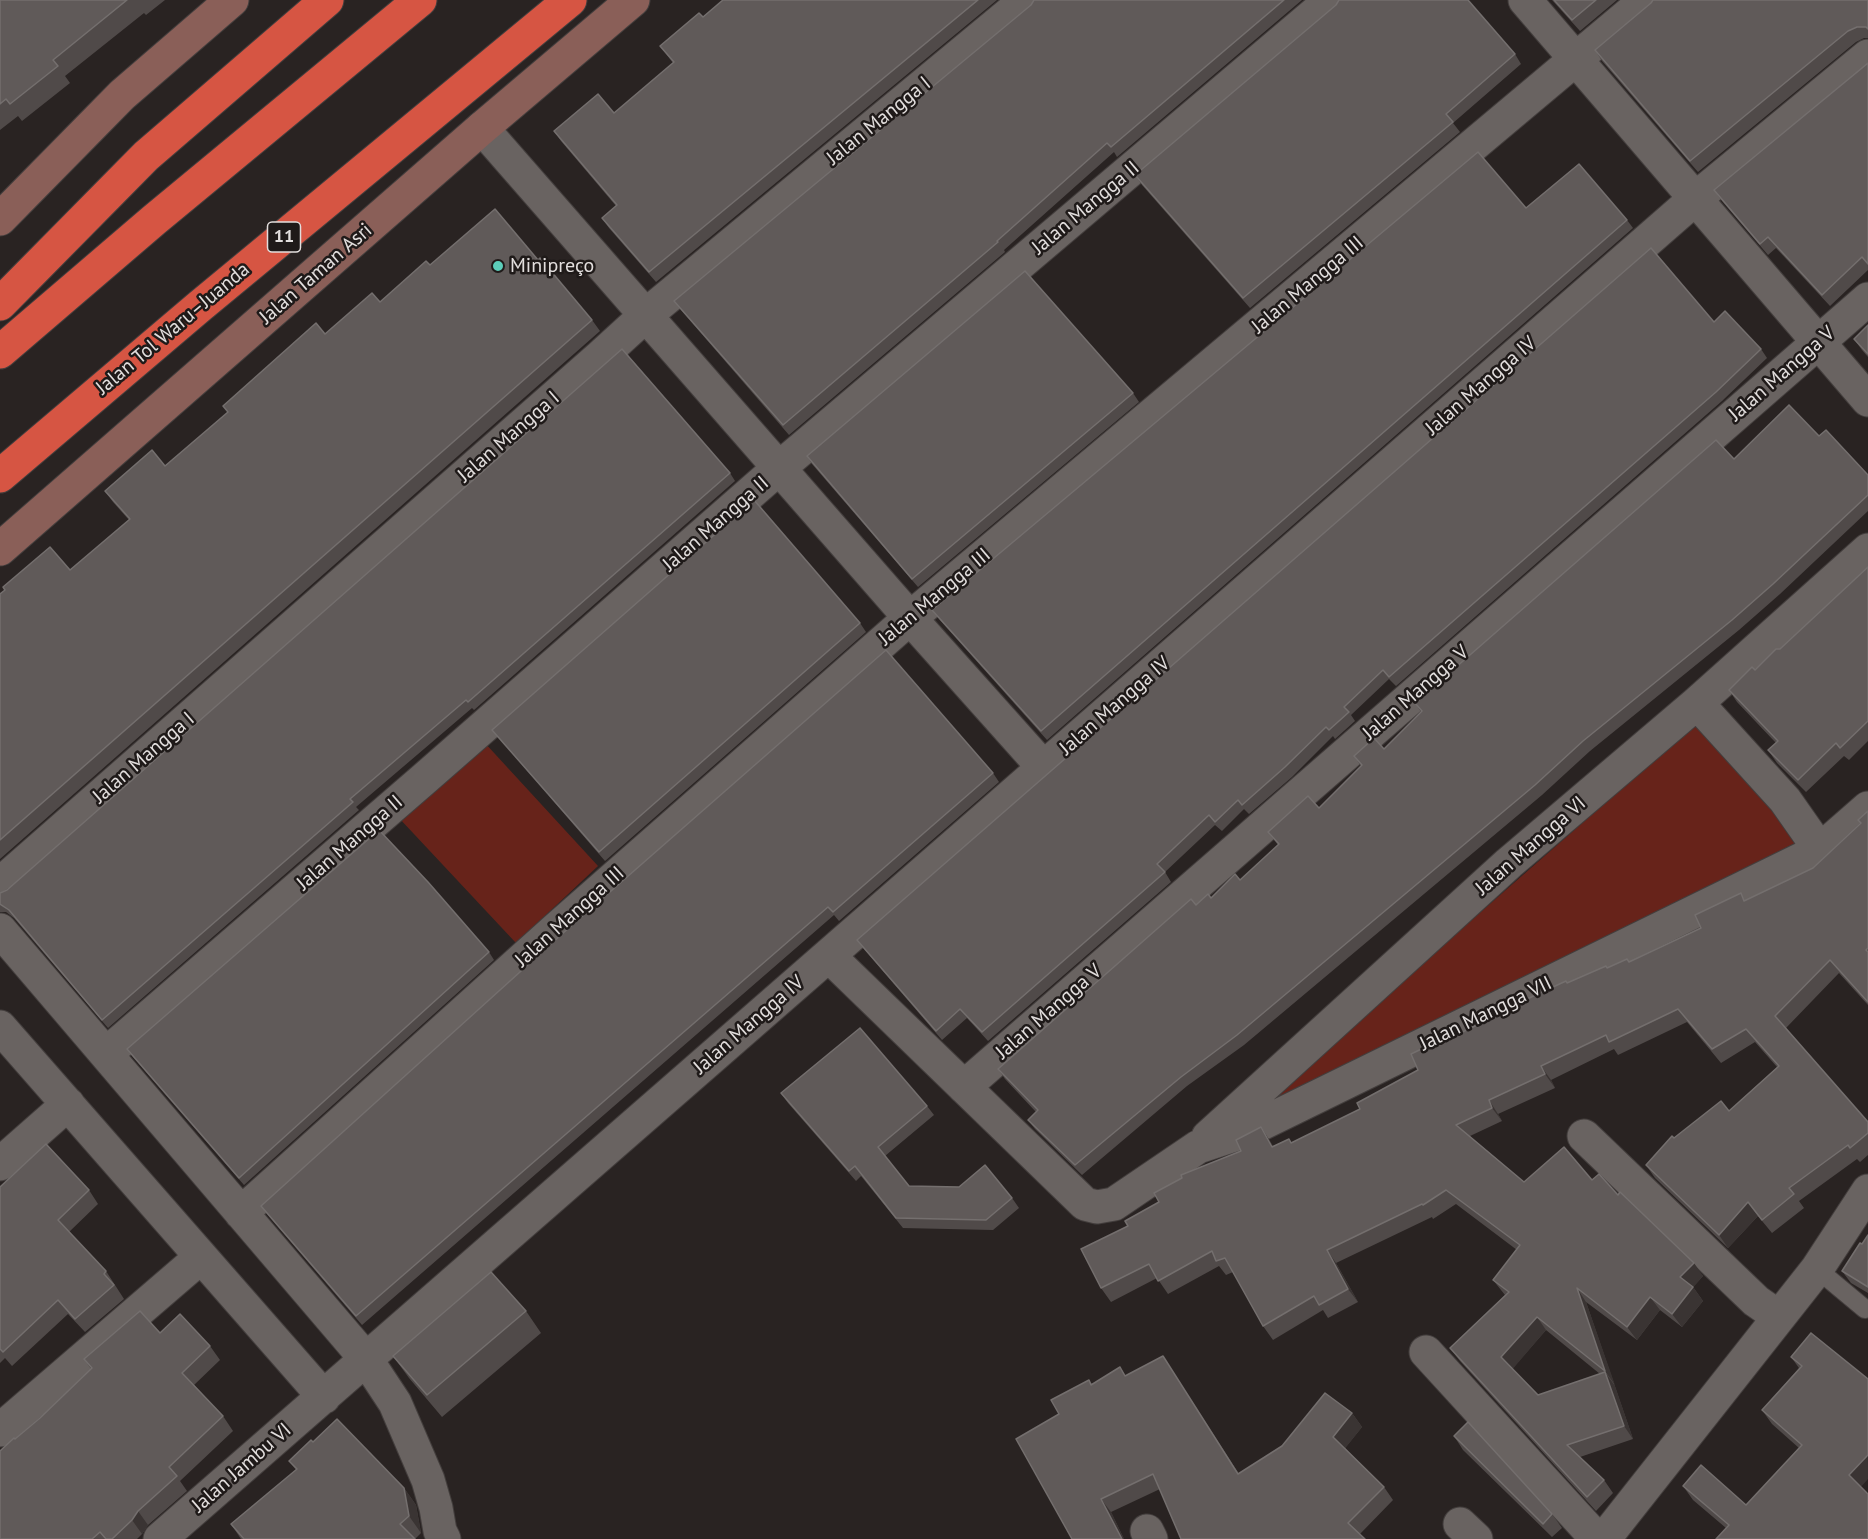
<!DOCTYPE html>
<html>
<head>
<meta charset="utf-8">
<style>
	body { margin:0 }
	canvas { display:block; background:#292322 }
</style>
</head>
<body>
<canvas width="1868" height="1539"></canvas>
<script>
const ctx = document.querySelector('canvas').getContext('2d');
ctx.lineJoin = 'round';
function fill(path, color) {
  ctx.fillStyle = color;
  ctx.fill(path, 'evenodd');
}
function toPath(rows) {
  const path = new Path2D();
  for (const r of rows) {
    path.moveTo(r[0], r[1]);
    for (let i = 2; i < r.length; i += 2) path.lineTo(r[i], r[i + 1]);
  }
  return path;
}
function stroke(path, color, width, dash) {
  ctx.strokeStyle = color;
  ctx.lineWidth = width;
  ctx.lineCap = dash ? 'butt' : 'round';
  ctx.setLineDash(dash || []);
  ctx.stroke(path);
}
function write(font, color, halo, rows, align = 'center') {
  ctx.font = font + ' "PT Sans",sans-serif';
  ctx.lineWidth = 5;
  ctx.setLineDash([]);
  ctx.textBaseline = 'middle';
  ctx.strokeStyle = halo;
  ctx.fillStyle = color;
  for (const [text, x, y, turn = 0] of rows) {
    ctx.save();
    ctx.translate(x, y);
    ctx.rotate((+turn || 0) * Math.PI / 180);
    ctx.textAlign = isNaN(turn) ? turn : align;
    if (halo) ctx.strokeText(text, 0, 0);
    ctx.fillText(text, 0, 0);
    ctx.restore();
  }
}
const green = toPath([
	[1701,719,1806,848,1241,1122],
	[484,742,598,866,516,943,399,818]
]);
const service = toPath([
	[1817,1269,1865,1309]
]);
const minor = toPath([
	[1525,0,1868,400],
	[482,128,910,618,1044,768],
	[1697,703,1785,800,1820,850],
	[0,884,600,357,646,315,1026,0],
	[0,930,366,1359,395,1403,428,1480,436,1508,440,1531,444,1539],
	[829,956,1085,1204,1097,1207,1114,1204,1198,1147,1249,1130,1820,850,1868,808],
	[0,1027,324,1397],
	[106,1054,424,779,779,468,1331,0],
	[964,1087,1868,299],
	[1584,1136,1756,1301,1779,1317],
	[1208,1137,1509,863,1697,703,1868,550],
	[0,1164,68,1104],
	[241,1213,556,929,910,618,1646,0],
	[1426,1352,1597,1539],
	[0,1430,201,1257],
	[1460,1524,1476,1539],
	[1147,1531,1151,1539],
	[160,1539,1696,198,1868,56],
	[1604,1539,1817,1269,1868,1191]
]);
const secondary = toPath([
	[0,219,122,95,232,0],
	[0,549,482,128,633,0]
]);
const motorway = toPath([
	[0,304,146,156,327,0],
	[0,352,154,220,420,0],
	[0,476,200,306,570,0]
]);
const wall = toPath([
	[0,0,165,0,146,15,144,13,65,76,70,83,22,121,18,116,0,130],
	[723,0,997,0,656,282,609,228,602,218,616,206,561,141,554,131,614,113,673,63,660,46,703,17],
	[1034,0,1302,0,1117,157,1114,152,1004,250,1005,252,789,435,681,310,674,301,1031,5],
	[1552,0,1617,0,1580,31],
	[1868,0,1868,38,1864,38,1856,42,1698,172,1602,61,1595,50,1651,3],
	[1336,5,1515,54,1521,64,1453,123,1460,132,1250,308,1142,185,1135,175],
	[1868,63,1868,270,1830,306,1776,248,1768,255,1722,201,1714,190],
	[1526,208,1627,220,1633,228,1047,740,939,619,932,610],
	[538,260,592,320,600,331,0,859,0,594,70,570,129,520,113,502,105,491,165,466,228,412,223,406,325,334,380,302,430,265],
	[1714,322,1761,349,1767,358,1722,401,1396,686,1389,679,1351,715,1355,721,1335,739,1333,736,1292,777,1249,814,1244,809,1222,831,1215,825,1165,872,1171,882,988,1041,967,1018,942,1040,864,949,857,940],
	[1868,326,1868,357,1862,350,1854,339],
	[1133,393,1139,402,918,587,812,464,807,456],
	[1819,436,1868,475,1868,511,1780,594,1739,630,1590,751,1542,795,1244,1045,1187,1086,1082,1175,1035,1129,1028,1120,1036,1112,1005,1079,998,1069,1196,905,1211,898,1240,880,1278,845,1268,832,1319,808,1361,766,1354,756,1384,749,1421,712,1415,703,1734,459],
	[730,473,735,481,474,710,472,708,356,807,359,810,108,1028,14,918,6,912,0,912,0,893],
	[1868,567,1868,741,1849,760,1844,756,1806,792,1777,763,1768,750,1776,743,1737,702,1729,690,1780,649],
	[860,623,866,632,605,861,499,738,492,730],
	[993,773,999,782,839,921,834,915,362,1325,267,1214,261,1206],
	[1868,811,1868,1005,1839,973,1786,1028,1868,1122,1868,1155,1860,1162,1857,1159,1799,1201,1804,1208,1772,1233,1758,1216,1728,1248,1655,1178,1646,1165,1674,1138,1729,1111,1777,1067,1755,1042,1721,1063,1687,1022,1618,1055,1614,1049,1551,1080,1555,1088,1498,1114,1502,1121,1470,1136,1524,1182,1592,1180,1618,1195,1703,1276,1693,1287,1703,1301,1682,1327,1660,1310,1637,1340,1586,1302,1633,1439,1580,1457,1604,1480,1613,1493,1596,1511,1460,1361,1450,1348,1505,1295,1493,1280,1517,1250,1456,1204,1433,1219,1432,1217,1336,1263,1358,1302,1328,1318,1323,1310,1273,1340,1263,1326,1233,1272,1226,1275,1219,1266,1168,1294,1157,1278,1111,1302,1101,1288,1128,1226,1159,1202,1241,1151,1261,1127,1273,1146,1289,1139,1292,1143,1360,1109,1418,1070,1458,1034,1568,983,1607,968,1627,959,1629,962,1701,928,1746,900,1813,868,1860,823],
	[1546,1330,1600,1374,1538,1395,1512,1369],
	[489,952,494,960,244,1185,132,1056,127,1049],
	[781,1093,927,1106,934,1115,885,1156,909,1186,1012,1198,1019,1208,993,1230,903,1228,861,1176,856,1181,788,1103],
	[0,1187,89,1190,98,1204,69,1232,106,1271,124,1299,85,1332,68,1314,12,1366,5,1358,0,1363],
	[1868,1235,1868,1293,1851,1283,1842,1271],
	[526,1311,541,1333,442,1417,409,1378,393,1356],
	[160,1333,210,1346,220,1360,194,1385,223,1416,233,1431,180,1481,187,1491,148,1525,142,1534,137,1539,0,1539,15,1439,40,1418,91,1369,84,1359],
	[1163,1356,1239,1474,1352,1413,1362,1427,1345,1448,1384,1487,1393,1500,1360,1534,1160,1489,1111,1512,1124,1539,1072,1539,1059,1414,1089,1380,1092,1384,1120,1367,1126,1376],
	[1791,1357,1868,1379,1726,1528,1693,1500,1683,1486,1746,1505,1799,1448,1772,1424,1762,1410,1799,1368],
	[1454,1436,1552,1514,1562,1528,1552,1537,1463,1450],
	[313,1442,404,1488,416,1505,421,1533,415,1539,241,1539,231,1524,296,1470,289,1461]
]);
const shadedWall = toPath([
	[1541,1066,1551,1080,1555,1088,1545,1074],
	[1489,1100,1498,1114,1502,1121,1492,1108],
	[1261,1127,1270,1141,1281,1161,1272,1147],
	[1748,1202,1758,1216,1728,1248,1719,1235],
	[1327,1250,1336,1263,1358,1302,1348,1289],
	[1694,1263,1703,1276,1690,1291,1680,1277],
	[1693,1287,1703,1301,1682,1327,1672,1314],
	[1577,1288,1586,1302,1615,1385,1605,1371],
	[1650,1297,1660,1310,1637,1340,1627,1327],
	[1537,1317,1546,1330,1511,1371,1501,1357],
	[1163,1356,1172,1370,1248,1488,1238,1474],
	[1605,1372,1615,1386,1633,1439,1624,1426],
	[1352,1413,1362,1427,1343,1451,1333,1437],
	[1868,1455,1868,1479,1859,1489,1849,1475],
	[404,1488,416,1505,421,1533,409,1516],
	[1101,1499,1111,1512,1124,1539,1122,1539],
	[138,1511,148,1525,142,1534,132,1520]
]);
const building = toPath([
	[0,0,127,0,53,60,58,66,10,104,6,99,0,104,0,0],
	[723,0,978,0,649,272,602,218,617,205,554,131,598,94,614,113,674,62,660,46,699,13,703,17,723,0],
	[1034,0,1284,0,1111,147,1107,143,997,241,998,242,783,425,674,301,1031,5,1034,0],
	[1339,0,1468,0,1515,54,1446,114,1453,122,1243,298,1135,175,1336,5,1339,0],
	[1554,0,1596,0,1572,20,1554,0],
	[1653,0,1868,0,1868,29,1866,27,1857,27,1848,31,1690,161,1595,50,1651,3,1653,0],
	[1868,63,1868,264,1862,257,1822,295,1768,237,1760,244,1714,190,1868,63],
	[1478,152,1526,208,1579,164,1627,220,1041,731,932,610,1478,152],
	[495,209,538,260,540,258,592,320,0,840,0,594,5,590,3,587,50,547,70,570,130,519,105,491,152,450,165,466,228,412,223,406,316,323,325,334,372,293,380,302,426,261,430,265,495,209],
	[1651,248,1714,322,1725,311,1761,349,1716,392,1389,677,1383,670,1344,707,1349,712,1329,730,1326,727,1285,767,1242,805,1238,800,1215,822,1209,815,1157,864,1165,872,982,1032,960,1009,936,1031,857,940,1651,248],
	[1025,271,1133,393,912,579,807,456,1025,271],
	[1868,325,1868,354,1854,339,1868,325],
	[622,349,730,473,468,702,466,700,350,799,353,802,102,1020,9,910,0,904,0,893,7,890,622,349],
	[1789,405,1819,436,1826,430,1868,475,1868,495,1773,584,1732,620,1583,741,1535,785,1237,1035,1181,1077,1075,1165,1028,1120,1038,1110,998,1069,1191,899,1196,905,1208,894,1211,898,1235,874,1240,880,1279,844,1268,832,1308,796,1319,808,1362,765,1354,756,1374,738,1384,749,1422,711,1415,703,1716,440,1734,459,1789,405],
	[754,500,860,623,599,852,492,730,754,500],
	[1868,567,1868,721,1840,748,1836,743,1798,780,1768,750,1778,741,1729,690,1752,667,1755,670,1776,649,1780,649,1868,567],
	[886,650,993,773,833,912,828,907,356,1316,261,1206,562,934,886,650],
	[1868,811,1868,948,1866,950,1868,952,1868,1002,1830,960,1775,1016,1868,1122,1868,1133,1850,1148,1848,1145,1789,1188,1794,1194,1762,1220,1748,1202,1719,1235,1646,1165,1672,1136,1674,1138,1721,1101,1729,1111,1779,1066,1746,1029,1712,1049,1678,1009,1609,1042,1606,1035,1541,1066,1545,1074,1489,1100,1492,1108,1456,1125,1524,1182,1564,1147,1592,1180,1599,1174,1618,1195,1620,1192,1694,1263,1680,1277,1693,1287,1672,1314,1650,1297,1627,1327,1577,1288,1605,1371,1537,1317,1501,1357,1538,1395,1605,1372,1624,1426,1567,1445,1604,1480,1587,1497,1450,1348,1509,1292,1493,1280,1520,1245,1446,1190,1423,1205,1422,1204,1327,1250,1348,1289,1319,1305,1314,1296,1263,1326,1225,1258,1216,1261,1212,1251,1158,1281,1149,1264,1101,1288,1081,1249,1128,1226,1125,1221,1159,1202,1154,1193,1182,1178,1181,1175,1241,1151,1236,1140,1261,1127,1272,1147,1289,1139,1291,1143,1360,1109,1357,1103,1418,1070,1411,1054,1457,1032,1458,1034,1526,1002,1525,1000,1566,981,1567,983,1606,966,1607,968,1627,959,1629,962,1701,928,1695,915,1741,893,1744,901,1813,868,1861,823,1858,820,1868,811],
	[379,830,428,882,489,952,239,1178,127,1049,379,830],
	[860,1028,927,1106,878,1147,909,1186,959,1187,985,1165,1012,1198,986,1220,896,1218,855,1166,849,1171,781,1093,860,1028],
	[46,1144,89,1190,58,1220,106,1271,104,1274,114,1285,75,1319,58,1300,3,1352,0,1349,0,1187,46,1144],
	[1868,1235,1868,1287,1842,1271,1860,1243,1862,1244,1868,1235],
	[491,1272,526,1311,427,1395,393,1356,491,1272],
	[140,1311,160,1333,180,1314,210,1346,182,1373,223,1416,169,1467,177,1476,138,1511,132,1520,112,1539,106,1539,100,1532,92,1539,0,1539,0,1451,14,1438,15,1439,40,1418,92,1368,84,1359,140,1311],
	[1811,1333,1868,1379,1868,1455,1849,1475,1868,1494,1868,1539,1716,1539,1729,1525,1683,1486,1701,1465,1746,1505,1802,1445,1762,1410,1802,1366,1791,1357,1811,1333],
	[1163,1356,1238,1474,1282,1446,1325,1393,1352,1413,1333,1437,1384,1487,1348,1523,1365,1539,1181,1539,1153,1474,1101,1499,1122,1539,1072,1539,1016,1439,1059,1414,1051,1400,1089,1380,1091,1385,1120,1367,1125,1376,1163,1356],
	[337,1419,404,1488,409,1516,400,1524,415,1539,244,1539,231,1524,297,1469,289,1461,311,1440,313,1442,337,1419],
	[1468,1422,1552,1514,1543,1524,1454,1436,1468,1422]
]);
const markers = [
	[498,266,6,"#5cceba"]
];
const shields = [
	[284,237,33]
];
const shieldNames = [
	["11",284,237]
];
const streetNames = [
	["Jalan Mangga I",879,121,-39],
	["Jalan Mangga II",1086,208,-40],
	["Jalan Taman Asri",316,274,-41],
	["Jalan Mangga III",1308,285,-40],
	["Jalan Tol Waru–Juanda",173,329,-40],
	["Jalan Mangga V",1782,374,-41],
	["Jalan Mangga IV",1481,386,-41],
	["Jalan Mangga I",509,437,-41],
	["Jalan Mangga II",716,524,-41],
	["Jalan Mangga III",935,597,-40],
	["Jalan Mangga V",1416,693,-41],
	["Jalan Mangga IV",1115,706,-41],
	["Jalan Mangga I",144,758,-41],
	["Jalan Mangga II",350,843,-41],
	["Jalan Mangga VI",1531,846,-41],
	["Jalan Mangga III",570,917,-42],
	["Jalan Mangga V",1049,1012,-41],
	["Jalan Mangga VII",1486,1014,-26],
	["Jalan Mangga IV",749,1025,-41],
	["Jalan Jambu VI",242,1468,-41]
];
const poiNames = [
	["Minipreço",510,266]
];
fill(green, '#67231a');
stroke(service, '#433e3d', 20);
stroke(minor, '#433e3d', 35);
stroke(secondary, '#433e3d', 35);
stroke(motorway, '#433e3d', 35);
stroke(service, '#696361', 18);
stroke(minor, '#696361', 33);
stroke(secondary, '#8a5f58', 33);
stroke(motorway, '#d65543', 33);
fill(wall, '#504a49');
fill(shadedWall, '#3a3433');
fill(building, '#605a59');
stroke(building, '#746f6e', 1.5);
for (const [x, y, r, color] of markers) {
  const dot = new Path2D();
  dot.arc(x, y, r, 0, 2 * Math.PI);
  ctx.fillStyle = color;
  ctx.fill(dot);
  stroke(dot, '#1f1a19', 2);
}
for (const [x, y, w] of shields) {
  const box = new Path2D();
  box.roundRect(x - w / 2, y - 15, w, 30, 4.5);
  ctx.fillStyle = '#1f1a19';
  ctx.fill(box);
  stroke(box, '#e2dedd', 1.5);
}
write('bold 18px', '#e2dedd', null, shieldNames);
write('20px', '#e2dedd', '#1f1a19', streetNames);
write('20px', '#e2dedd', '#1f1a19', poiNames, 'left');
</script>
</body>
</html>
